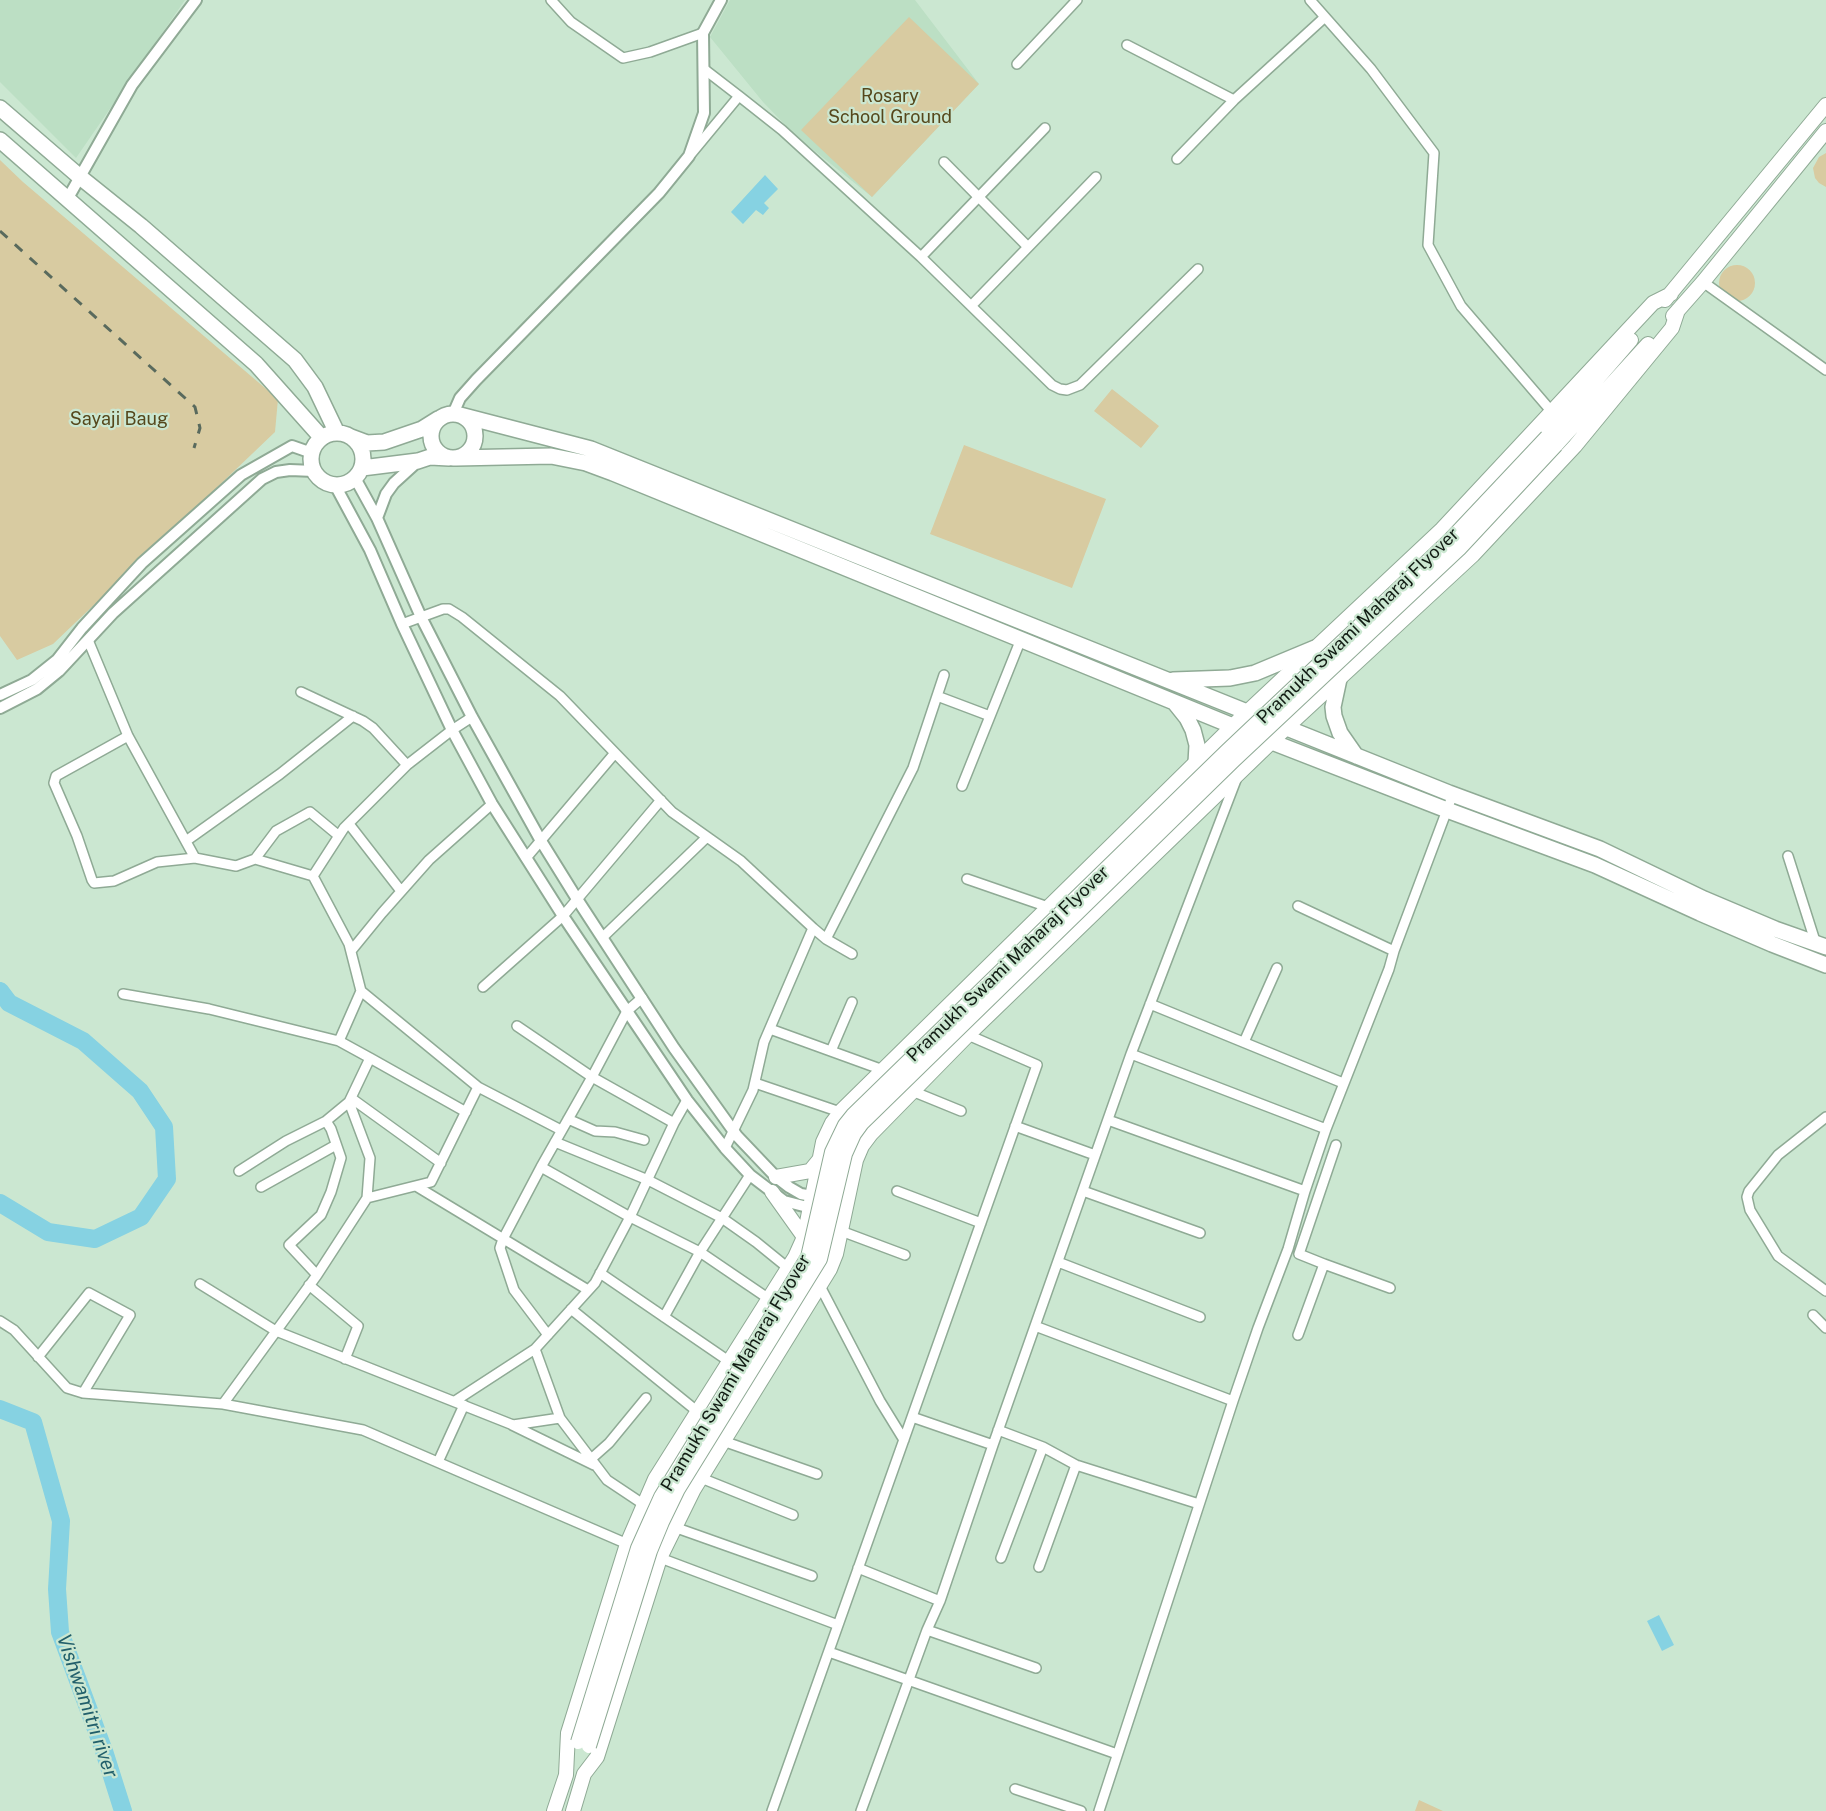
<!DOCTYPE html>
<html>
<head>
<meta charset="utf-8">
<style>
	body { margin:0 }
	canvas { display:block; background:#cbe7d1 }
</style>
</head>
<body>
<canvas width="1826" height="1811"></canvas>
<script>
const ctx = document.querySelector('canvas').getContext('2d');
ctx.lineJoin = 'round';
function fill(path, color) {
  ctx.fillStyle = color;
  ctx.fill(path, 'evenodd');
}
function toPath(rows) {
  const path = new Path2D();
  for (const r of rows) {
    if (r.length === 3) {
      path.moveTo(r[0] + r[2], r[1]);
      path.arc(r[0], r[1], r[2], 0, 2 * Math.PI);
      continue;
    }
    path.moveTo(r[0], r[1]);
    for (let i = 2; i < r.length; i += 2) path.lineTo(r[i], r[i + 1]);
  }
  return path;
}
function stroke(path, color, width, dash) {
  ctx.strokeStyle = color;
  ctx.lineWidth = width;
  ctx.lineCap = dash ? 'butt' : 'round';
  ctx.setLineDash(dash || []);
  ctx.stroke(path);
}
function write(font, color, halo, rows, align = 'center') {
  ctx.font = font + ' "Public Sans",sans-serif';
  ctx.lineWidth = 4.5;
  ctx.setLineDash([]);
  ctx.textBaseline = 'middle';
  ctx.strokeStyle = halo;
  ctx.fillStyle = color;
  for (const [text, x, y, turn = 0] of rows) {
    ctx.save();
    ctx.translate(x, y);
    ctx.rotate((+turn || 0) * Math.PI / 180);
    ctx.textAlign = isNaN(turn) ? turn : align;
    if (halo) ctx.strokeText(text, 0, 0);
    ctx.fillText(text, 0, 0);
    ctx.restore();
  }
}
const built = toPath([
	[0,0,185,0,76,158,0,82],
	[730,0,915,0,979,84,872,197,796,136,763,102,710,37]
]);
const green = toPath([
	[909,17,979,84,872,197,801,130],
	[1826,153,1826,187,1819,183,1815,178,1813,168,1819,157],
	[0,160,23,182,278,399,275,432,53,644,17,660,0,636],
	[1737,283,18],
	[1112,389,1159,426,1141,448,1094,411],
	[964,445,1106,499,1072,588,930,534],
	[1419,1800,1443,1811,1415,1811]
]);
const water = toPath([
	[765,175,778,189,764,203,769,208,763,215,756,210,743,224,731,212],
	[1659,1615,1674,1645,1662,1651,1647,1621]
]);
const river = toPath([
	[0,991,9,1003,83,1041,140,1091,164,1127,167,1179,141,1217,95,1239,48,1232,0,1203],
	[0,1409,33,1422,61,1521,57,1589,60,1632,104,1751,123,1811]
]);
const minor = toPath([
	[551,0,571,22,623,58,650,52,703,33],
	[1310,0,1371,69,1434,153,1428,245,1461,306,1552,412],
	[1127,45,1234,100],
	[1017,64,1077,0],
	[739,96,782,130,921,257,1052,385,1060,389,1067,390,1080,385,1198,269],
	[691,154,739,96,704,69],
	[1177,159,1234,100,1325,17],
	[944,162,1028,247],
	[921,257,1045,128],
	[1703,282,1826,370],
	[971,306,1096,177],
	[402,624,443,609,449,609,462,617,560,696,672,812,741,861,813,928,764,1042,753,1090,725,1148],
	[88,640,128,736,195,858],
	[301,692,363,721,373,728,407,765],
	[937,696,990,716],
	[128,736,56,776,54,783,77,836,92,880,94,883,114,881,157,862,195,858,236,866,255,859,276,831,310,812,339,836],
	[962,786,1021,639],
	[349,824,401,891],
	[186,841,280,774,353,716],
	[1788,856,1816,944],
	[526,858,615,753],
	[255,859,313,876],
	[967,879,1048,907],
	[1298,906,1394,951],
	[813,928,826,939,852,954],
	[603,937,707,837],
	[826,939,913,768,944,675],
	[351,951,382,913,429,860,492,804],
	[483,987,563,916,661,800],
	[361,991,478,1087,431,1182,367,1198],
	[123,994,209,1009,339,1041],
	[642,998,627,1011,592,1077,541,1167,630,1217,674,1123,687,1100],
	[1150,1004,1343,1083],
	[517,1026,592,1077,674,1123],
	[770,1029,883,1070],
	[1244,1042,1277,968],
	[831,1051,852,1002],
	[1131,1054,1326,1129],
	[370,1058,466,1112],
	[755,1083,840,1112],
	[478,1087,561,1130],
	[912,1091,961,1111],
	[351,1098,441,1163],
	[1826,1117,1778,1155,1749,1191,1747,1197,1750,1210,1778,1256,1826,1291],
	[568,1119,595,1131,615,1132,644,1140],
	[1108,1120,1305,1191],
	[326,1121,349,1102],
	[1015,1126,1095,1155],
	[555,1142,648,1180,722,1218,756,1242,788,1268],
	[541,1167,503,1239,500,1248,514,1290,548,1335],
	[239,1171,286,1141,326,1121,331,1129,341,1158,331,1192,321,1215,289,1245,317,1275,367,1198,370,1158,349,1102,370,1058,339,1041,361,991,349,944,313,876,344,828,407,765,452,730,472,717],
	[416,1186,588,1290],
	[261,1187,336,1145],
	[897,1191,981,1223],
	[1083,1191,1200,1233],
	[841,1231,905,1255],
	[1058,1262,1200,1317],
	[1324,1264,1299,1254,1336,1145],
	[600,1273,730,1362],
	[200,1284,276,1331,513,1425,560,1418],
	[309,1285,358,1326,345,1359],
	[820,1286,880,1401,904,1440],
	[571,1309,698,1412],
	[1813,1315,1826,1328],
	[664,1317,700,1252,750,1175],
	[0,1321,14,1330,67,1388,83,1393,223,1404,363,1430,632,1546],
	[1035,1326,1233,1401],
	[1298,1335,1324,1264,1390,1288],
	[535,1349,560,1418,607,1480,643,1504],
	[38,1357,89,1293,130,1315,83,1393],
	[455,1401,535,1349,595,1283,630,1217,700,1252,769,1299],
	[223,1404,317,1275],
	[912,1417,993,1445],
	[512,1425,594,1465],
	[998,1430,1043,1447,1076,1465,1199,1504],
	[723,1441,817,1474],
	[591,1459,609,1443,646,1398],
	[438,1462,464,1405],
	[701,1478,793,1515],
	[674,1527,812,1576],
	[655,1556,838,1625],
	[1001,1558,1043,1447],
	[1039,1567,1076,1465],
	[858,1568,940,1601],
	[927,1630,1036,1668],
	[829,1652,1117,1754],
	[1015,1789,1081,1811],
	[772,1811,1037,1065,968,1035],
	[861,1811,927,1630,940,1601,993,1445,1131,1054,1236,780],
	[1099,1811,1233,1401,1258,1328,1288,1249,1305,1191,1326,1129,1389,969,1394,951,1453,794]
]);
const tertiary = toPath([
	[68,198,132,85,196,0],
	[453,414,460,398,476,380,659,193,689,156,704,113,703,33,721,0],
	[355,478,377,518,421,617,472,717,541,841,577,899,674,1048,737,1136,776,1177,789,1187,801,1194,818,1197],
	[335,485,370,550,402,624,452,730,492,804,563,916,687,1100,725,1148,750,1175,784,1201,815,1209],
	[377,518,386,494,394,483,416,463],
	[0,695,32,680,57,660,82,628,142,563,241,475,292,446,312,453],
	[0,708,37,689,59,671,113,613,262,479,276,472,290,470,314,471]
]);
const primary = toPath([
	[1665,300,1826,105],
	[1673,316,1703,282,1826,131],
	[1547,437,1631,340],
	[1556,445,1648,344],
	[776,1177,810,1171,819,1160],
	[772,1192,804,1237],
	[554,1811,566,1775,568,1733,627,1544,655,1479,795,1257,804,1237,823,1142,832,1123,842,1110,1247,712,1442,529,1653,303,1671,294],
	[573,1811,584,1774,597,1757,660,1558,694,1489,830,1269,836,1254,856,1160,862,1146,871,1134,968,1035,1286,728,1473,555,1575,446,1672,328,1678,310]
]);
const trunk = toPath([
	[0,108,80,177,141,226,295,360,315,387,337,433],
	[0,140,256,364,322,438],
	[453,436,22],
	[460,415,591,449,1449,793,1600,849,1704,899,1775,929,1826,947],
	[337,459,26],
	[351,437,367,443,384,442,422,429,438,419],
	[456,458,551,456,586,463,613,473,1272,742,1447,810,1595,865,1700,913,1772,944,1826,965],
	[362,468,418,461,430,457,449,458],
	[1339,679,1333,707,1334,716,1340,733,1356,756],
	[1173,680,1230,678,1255,673,1315,648],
	[1175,703,1187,718,1193,730,1197,745,1196,763]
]);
const rail = toPath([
	[0,231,195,407,200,428,194,448]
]);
const primaryBridge = toPath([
	[578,1742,638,1548,651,1519,661,1497,808,1257,832,1152,845,1125,853,1115,1227,751,1450,540,1547,437],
	[589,1746,650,1551,662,1522,678,1489,820,1259,845,1154,854,1134,862,1123,1234,760,1459,549,1556,445]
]);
const parkNames = [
	["Rosary",890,96],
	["School Ground",890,117],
	["Sayaji Baug",119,419]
];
const streetNames = [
	["Pramukh Swami Maharaj Flyover",1358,626,-44],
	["Pramukh Swami Maharaj Flyover",1008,964,-44],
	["Pramukh Swami Maharaj Flyover",736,1373,-59]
];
const waterNames = [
	["Vishwamitri river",87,1706,71]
];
fill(built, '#bcdfc4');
fill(green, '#d8cba1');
fill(water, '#86d2e2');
stroke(river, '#86d2e2', 18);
stroke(minor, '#8faa95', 12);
stroke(tertiary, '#8faa95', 14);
stroke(primary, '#8faa95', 16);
stroke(trunk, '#8faa95', 18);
stroke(minor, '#fff', 9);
stroke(tertiary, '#fff', 10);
stroke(primary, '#fff', 14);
stroke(trunk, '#fff', 15);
stroke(rail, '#596a5d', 3, [10, 10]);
stroke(primaryBridge, '#8faa95', 16, []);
stroke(primaryBridge, '#fff', 14);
write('18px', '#55471b', '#cbe7d1', parkNames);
write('18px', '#111b13', '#cbe7d1', streetNames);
write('italic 20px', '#215f6b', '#cbe7d1', waterNames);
</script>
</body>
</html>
